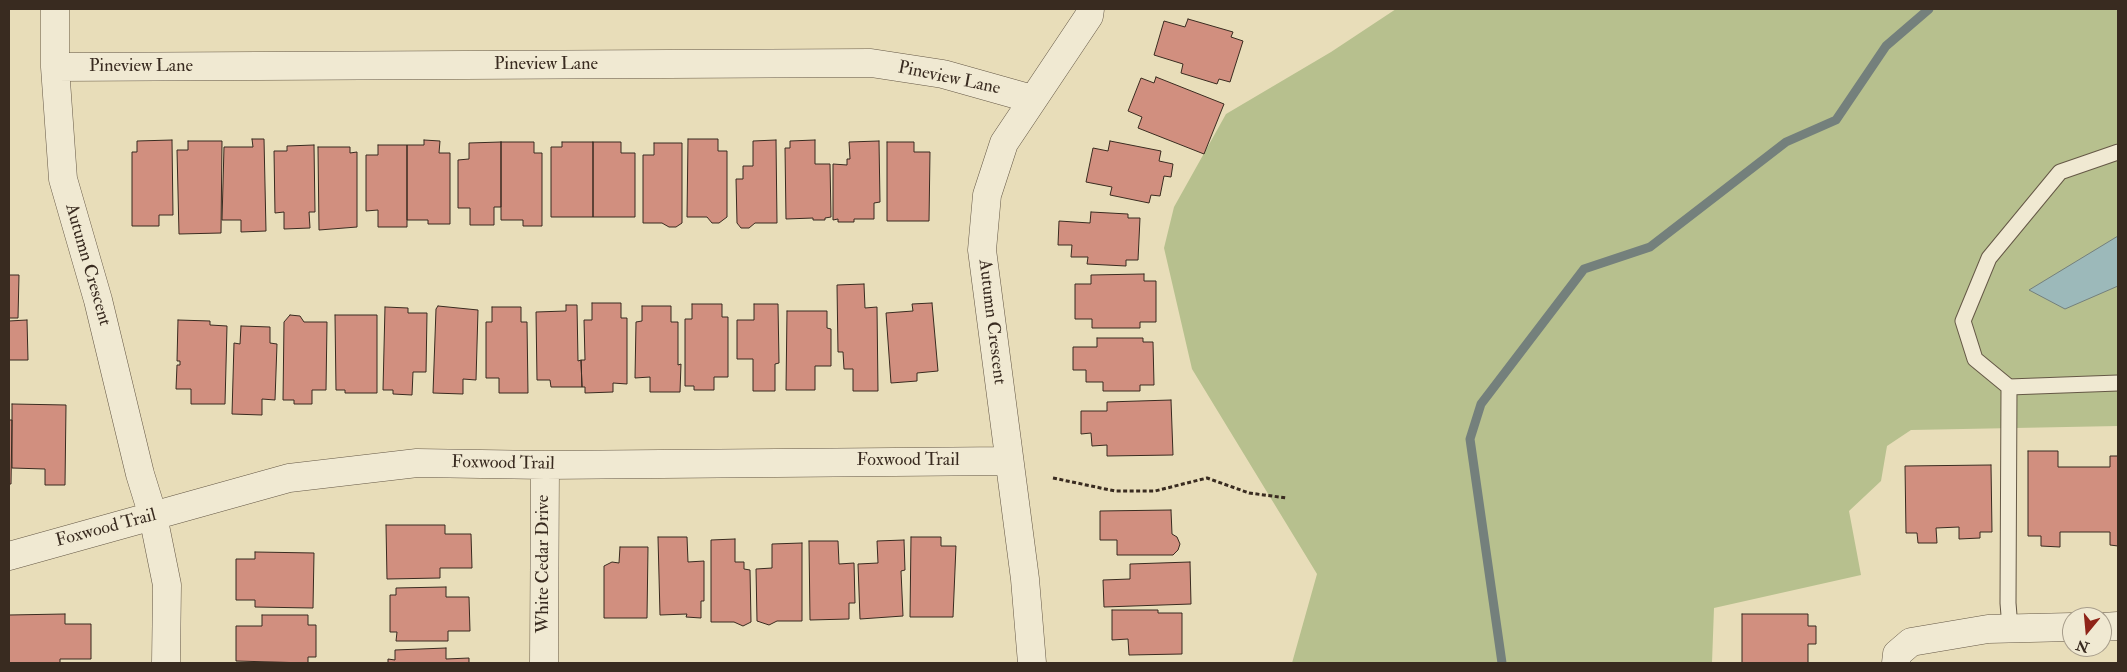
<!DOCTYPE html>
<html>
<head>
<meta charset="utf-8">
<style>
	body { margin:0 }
	#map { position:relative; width:2127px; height:672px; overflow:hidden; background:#e8ddb9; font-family:"IM FELL Double Pica",serif }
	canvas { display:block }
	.frame { position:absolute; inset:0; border:10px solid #392b20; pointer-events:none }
	.north { position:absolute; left:2062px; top:607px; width:50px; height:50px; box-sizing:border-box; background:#f0e9d2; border:1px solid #a79d8b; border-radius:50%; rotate:197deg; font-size:14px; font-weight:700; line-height:20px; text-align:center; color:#392b20 }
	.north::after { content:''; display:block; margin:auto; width:18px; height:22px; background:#8f2418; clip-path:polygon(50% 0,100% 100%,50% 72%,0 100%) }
</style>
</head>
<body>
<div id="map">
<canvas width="2127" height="672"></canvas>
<div class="frame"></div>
<div class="north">N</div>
</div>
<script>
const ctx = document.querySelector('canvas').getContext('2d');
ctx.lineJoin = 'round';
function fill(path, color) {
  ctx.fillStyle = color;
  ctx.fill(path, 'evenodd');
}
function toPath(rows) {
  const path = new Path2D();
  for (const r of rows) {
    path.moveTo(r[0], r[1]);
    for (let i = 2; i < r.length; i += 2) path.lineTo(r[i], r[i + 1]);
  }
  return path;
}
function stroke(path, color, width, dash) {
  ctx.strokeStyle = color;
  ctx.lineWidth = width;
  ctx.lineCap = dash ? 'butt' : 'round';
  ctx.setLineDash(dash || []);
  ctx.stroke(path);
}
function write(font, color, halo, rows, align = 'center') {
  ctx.font = font + ' "IM FELL Double Pica",serif';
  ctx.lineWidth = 4;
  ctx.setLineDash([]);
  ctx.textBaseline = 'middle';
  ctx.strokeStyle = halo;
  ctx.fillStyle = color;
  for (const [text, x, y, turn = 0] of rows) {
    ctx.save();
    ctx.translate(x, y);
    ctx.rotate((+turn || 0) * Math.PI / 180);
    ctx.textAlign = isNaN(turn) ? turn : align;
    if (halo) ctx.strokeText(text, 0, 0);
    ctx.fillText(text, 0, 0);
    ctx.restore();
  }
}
const green = toPath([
	[1396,9,2118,9,2118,426,1911,430,1887,446,1881,481,1849,511,1861,575,1714,608,1712,663,1292,663,1317,574,1192,369,1164,248,1174,207,1226,114,1331,52]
]);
const water = toPath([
	[2118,236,2118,286,2065,309,2029,290,2118,236]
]);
const stream = toPath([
	[1502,663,1470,439,1481,404,1584,269,1650,247,1786,142,1836,120,1886,46,1929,9]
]);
const building = toPath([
	[1188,19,1233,32,1231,37,1243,41,1230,82,1219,79,1217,84,1181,73,1183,64,1154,55,1164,21,1185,27,1188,19],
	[1156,77,1224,104,1204,154,1138,128,1142,117,1128,111,1141,78,1154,83,1156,77],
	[252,139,264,139,266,231,241,232,241,220,222,220,224,147,253,147,252,139],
	[688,139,718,139,718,151,727,151,727,217,719,223,712,223,707,217,687,217,688,139],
	[172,140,173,215,159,215,159,226,132,226,132,152,137,152,137,141,172,140],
	[424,140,440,141,439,153,450,153,450,224,428,224,428,220,407,220,407,145,424,145,424,140],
	[776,140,777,223,755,223,749,228,741,228,737,223,736,179,743,179,743,166,753,166,753,141,776,140],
	[815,140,815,164,830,164,831,217,825,218,825,220,813,220,813,218,786,219,785,148,790,148,790,141,815,140],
	[188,141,222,141,221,233,179,234,177,150,188,150,188,141],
	[879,141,880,202,874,203,874,219,854,219,854,222,838,222,838,219,833,220,833,164,847,165,847,159,850,159,849,142,879,141],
	[1110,141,1161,151,1159,161,1173,164,1171,177,1164,176,1160,196,1151,195,1149,203,1110,195,1112,187,1086,182,1093,148,1108,151,1110,141],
	[501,142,501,207,494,207,494,225,470,225,470,208,458,208,458,160,469,159,469,143,501,142],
	[501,142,534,142,534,153,542,153,542,226,523,226,523,220,501,220,501,142],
	[562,142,593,142,593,217,551,217,551,147,562,147,562,142],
	[593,142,621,142,621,153,635,153,635,217,593,217,593,142],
	[887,142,914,142,914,152,930,152,929,221,887,221,887,142],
	[654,143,682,143,682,223,676,227,669,227,662,223,643,223,643,155,654,155,654,143],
	[314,145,315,212,309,212,310,228,284,229,284,212,275,213,274,151,287,151,287,146,314,145],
	[378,145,407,145,407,227,378,227,378,210,366,211,366,155,378,155,378,145],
	[318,147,350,147,350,153,357,152,357,227,319,230,318,147],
	[1091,212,1128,214,1128,218,1140,218,1138,260,1126,260,1126,266,1087,264,1088,257,1071,257,1072,245,1058,245,1059,221,1090,223,1091,212],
	[1144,274,1144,281,1156,281,1156,322,1140,322,1140,328,1092,328,1092,319,1075,319,1075,284,1091,284,1091,275,1144,274],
	[9,275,19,275,18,318,9,318,9,275],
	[864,284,865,308,877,307,878,391,853,391,853,369,844,369,843,352,838,352,837,285,864,284],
	[592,303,621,303,621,318,627,318,627,384,613,383,613,392,585,393,585,387,582,387,581,360,585,360,584,320,592,320,592,303],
	[932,303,938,371,917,373,917,381,891,383,886,313,913,311,912,304,932,303],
	[692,304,722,304,722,317,728,317,728,377,714,377,714,390,694,390,694,386,685,386,685,319,692,319,692,304],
	[754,304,778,304,779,363,775,364,775,391,753,391,753,359,737,359,737,320,754,320,754,304],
	[566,305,577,305,578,361,581,360,582,387,551,387,550,380,537,380,536,312,566,311,566,305],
	[438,306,478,310,476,380,463,379,463,394,433,393,436,309,438,306],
	[642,306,671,306,671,322,678,322,678,365,681,364,680,392,650,392,650,377,635,378,636,322,642,321,642,306],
	[385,307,408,308,408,313,427,313,426,372,413,372,412,395,393,394,393,390,383,390,385,307],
	[492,307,521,307,521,322,527,322,528,393,499,393,499,378,486,378,486,322,492,322,492,307],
	[787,311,827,311,827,328,831,329,831,366,815,366,815,390,786,390,787,311],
	[290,315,300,316,304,322,327,322,326,390,312,390,312,404,294,404,294,400,283,400,284,322,290,315],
	[335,315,377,315,377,393,345,393,345,390,336,390,335,315],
	[27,320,28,360,9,360,9,321,27,320],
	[178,320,210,321,210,325,227,326,225,404,191,404,191,389,176,389,177,365,180,365,180,361,177,361,178,320],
	[241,326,270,327,270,343,277,344,275,400,262,399,262,415,232,414,234,343,240,344,241,326],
	[1097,338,1143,338,1143,342,1153,342,1154,385,1140,385,1140,391,1103,391,1103,382,1086,382,1086,370,1073,370,1073,347,1097,347,1097,338],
	[1171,400,1173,455,1107,456,1107,445,1092,446,1091,433,1081,434,1081,411,1107,411,1107,402,1171,400],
	[12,404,66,405,65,485,45,485,45,469,12,468,12,404],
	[9,420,12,420,11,484,9,484,9,420],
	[2028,451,2058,451,2058,467,2110,467,2110,456,2118,456,2118,546,2110,545,2110,532,2060,532,2060,547,2041,546,2041,536,2028,536,2028,451],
	[1991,465,1992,532,1980,532,1980,538,1959,539,1959,527,1936,528,1937,543,1918,543,1917,533,1906,533,1905,466,1991,465],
	[1171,510,1172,534,1177,537,1180,544,1178,550,1173,555,1117,555,1117,540,1100,540,1100,511,1171,510],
	[386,525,445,525,445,534,471,534,472,568,440,568,440,578,387,579,386,525],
	[658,537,687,537,688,562,704,561,704,601,701,601,701,618,686,617,687,614,660,615,658,537],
	[911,537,941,537,941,546,956,546,953,617,910,617,911,537],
	[735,539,735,562,744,562,744,569,750,570,751,622,743,626,734,622,711,622,711,540,735,539],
	[904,540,905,570,901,571,903,616,860,619,858,564,878,563,877,541,904,540],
	[809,541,838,541,839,564,854,563,855,603,849,603,849,619,810,620,809,541],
	[802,543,802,621,777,621,769,625,757,621,756,569,772,568,772,544,802,543],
	[620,547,648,547,647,618,604,618,604,566,612,562,619,563,620,547],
	[255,552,314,553,313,608,255,607,255,600,236,600,236,559,255,559,255,552],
	[1190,562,1191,604,1104,607,1103,580,1130,579,1130,564,1190,562],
	[446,587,446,597,469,597,470,631,448,631,448,641,396,641,397,632,390,632,390,595,396,595,396,588,446,587],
	[1112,610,1158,610,1158,613,1182,613,1182,654,1129,655,1128,639,1112,640,1112,610],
	[65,614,65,624,91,624,91,659,60,659,60,663,9,663,9,615,65,614],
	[1742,614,1808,614,1808,626,1816,626,1816,644,1808,644,1808,663,1742,663,1742,614],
	[262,615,308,615,308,625,316,625,316,657,308,657,308,663,236,661,236,626,262,626,262,615],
	[446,648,446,659,469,658,469,663,388,663,388,659,395,660,395,650,446,648]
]);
const path = toPath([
	[1053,478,1115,491,1155,491,1207,478,1249,493,1287,498]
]);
const lane = toPath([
	[2118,152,2060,172,1989,258,1963,321,1975,359,2009,387,2118,383],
	[2009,387,2008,603,2010,628]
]);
const street = toPath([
	[55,9,55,67,63,179,98,300,140,474,153,516,167,585,166,663],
	[55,67,871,63,943,74,1032,99],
	[9,556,289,478,417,463,545,465,1009,461],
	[2102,627,2118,626],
	[544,663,545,465],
	[1032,663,1025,579,982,250,987,195,1004,143,1089,16,1090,9],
	[1896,663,1897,654,1911,642,1988,629,2072,627]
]);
const streetNames = [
	["Pineview Lane",546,65],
	["Pineview Lane",141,67],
	["Pineview Lane",949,79,12],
	["Autumn Crescent",87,265,74],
	["Autumn Crescent",991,322,83],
	["Foxwood Trail",908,461],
	["Foxwood Trail",503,464,1],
	["Foxwood Trail",106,529,-15],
	["White Cedar Drive",544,564,-90]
];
fill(green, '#b7c08e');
fill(water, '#9cb9ba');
stroke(water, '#74807c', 1);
stroke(stream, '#74807c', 9);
fill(building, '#d18f7f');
stroke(building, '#392b20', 1);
stroke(lane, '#655846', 17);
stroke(street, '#655846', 29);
stroke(path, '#392b20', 3, [4, 2.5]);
stroke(lane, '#f0e9d2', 15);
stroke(street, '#f0e9d2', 28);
write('18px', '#392b20', '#f0e9d2', streetNames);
</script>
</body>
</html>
